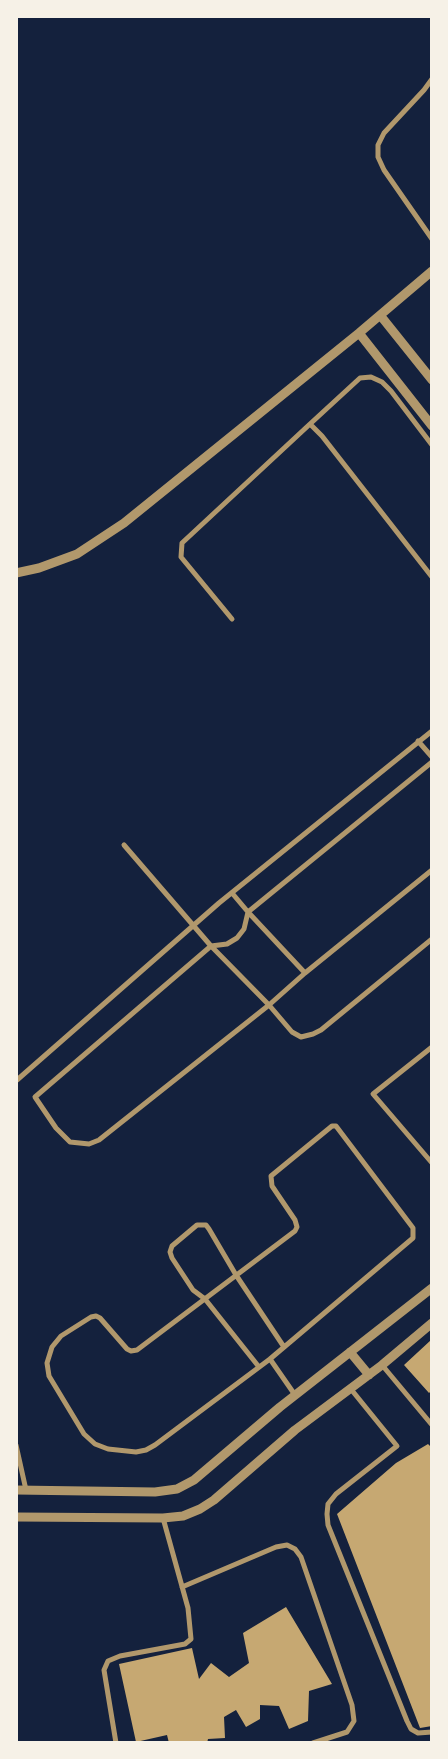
<!DOCTYPE html>
<html>
<head>
<meta charset="utf-8">
<style>
	body { margin:0 }
	#map { position:relative; width:448px; height:1759px; overflow:hidden; background:#14213d; font-family:"Varela Round",sans-serif }
	canvas { display:block }
	.frame { position:absolute; inset:0; border:18px solid #f6f1e7; pointer-events:none }
</style>
</head>
<body>
<div id="map">
<canvas width="448" height="1759"></canvas>
<div class="frame"></div>
</div>
<script>
const ctx = document.querySelector('canvas').getContext('2d');
ctx.lineJoin = 'round';
function fill(path, color) {
  ctx.fillStyle = color;
  ctx.fill(path, 'evenodd');
}
function toPath(rows) {
  const path = new Path2D();
  for (const r of rows) {
    path.moveTo(r[0], r[1]);
    for (let i = 2; i < r.length; i += 2) path.lineTo(r[i], r[i + 1]);
  }
  return path;
}
function stroke(path, color, width, dash) {
  ctx.strokeStyle = color;
  ctx.lineWidth = width;
  ctx.lineCap = dash ? 'butt' : 'round';
  ctx.setLineDash(dash || []);
  ctx.stroke(path);
}
const building = toPath([
	[431,1340,432,1390,429,1393,404,1365],
	[428,1444,432,1448,432,1726,420,1728,337,1514,396,1463],
	[286,1607,332,1684,309,1691,308,1721,289,1729,279,1706,260,1705,260,1719,246,1727,236,1710,224,1717,225,1738,208,1739,207,1743,169,1743,167,1735,136,1742,119,1664,192,1648,199,1679,211,1663,229,1677,249,1663,243,1633]
]);
const minor = toPath([
	[432,79,424,90,384,133,378,145,378,157,384,170,432,239],
	[310,424,360,378,371,377,382,382,391,391,432,445],
	[232,619,181,557,182,543,310,424,322,436,432,577],
	[418,741,432,757],
	[124,845,211,946,269,1005,292,1032,301,1037,313,1034,321,1030,432,939],
	[232,893,248,912,305,973,269,1005,99,1140,89,1144,70,1142,56,1128,35,1097,211,946,227,944,237,938,244,929,248,912,432,762],
	[305,973,432,870],
	[432,1047,373,1094,432,1163],
	[17,1080,219,903,432,731],
	[270,1359,413,1238,413,1228,336,1126,332,1126,271,1176,272,1186,295,1220,297,1227,295,1231,137,1350,131,1351,127,1349,100,1318,96,1316,91,1317,61,1336,52,1347,47,1363,49,1376,84,1434,95,1444,108,1449,136,1452,146,1450,155,1445,270,1359,295,1395],
	[382,1365,432,1425],
	[259,1367,205,1299,193,1290,172,1258,170,1252,172,1246,197,1225,206,1225,209,1229,236,1275,284,1347],
	[350,1388,397,1446,336,1494,328,1504,327,1514,328,1525,407,1721,411,1729,418,1733,432,1732],
	[16,1445,26,1490],
	[182,1587,276,1547,287,1545,295,1549,301,1557,352,1705,354,1721,347,1732,313,1743],
	[116,1743,104,1670,108,1661,120,1656,185,1644,191,1639,188,1608,163,1518]
]);
const tertiary = toPath([
	[380,315,432,380],
	[359,333,432,426],
	[16,573,39,568,77,554,124,523,359,333,432,271],
	[350,1352,369,1375],
	[16,1490,155,1492,177,1489,194,1480,280,1407,432,1288],
	[16,1517,163,1518,183,1516,200,1509,214,1500,295,1430,382,1365,432,1323]
]);
fill(building, '#c6a872');
stroke(minor, '#b1986c', 5);
stroke(tertiary, '#b1986c', 9);
</script>
</body>
</html>
